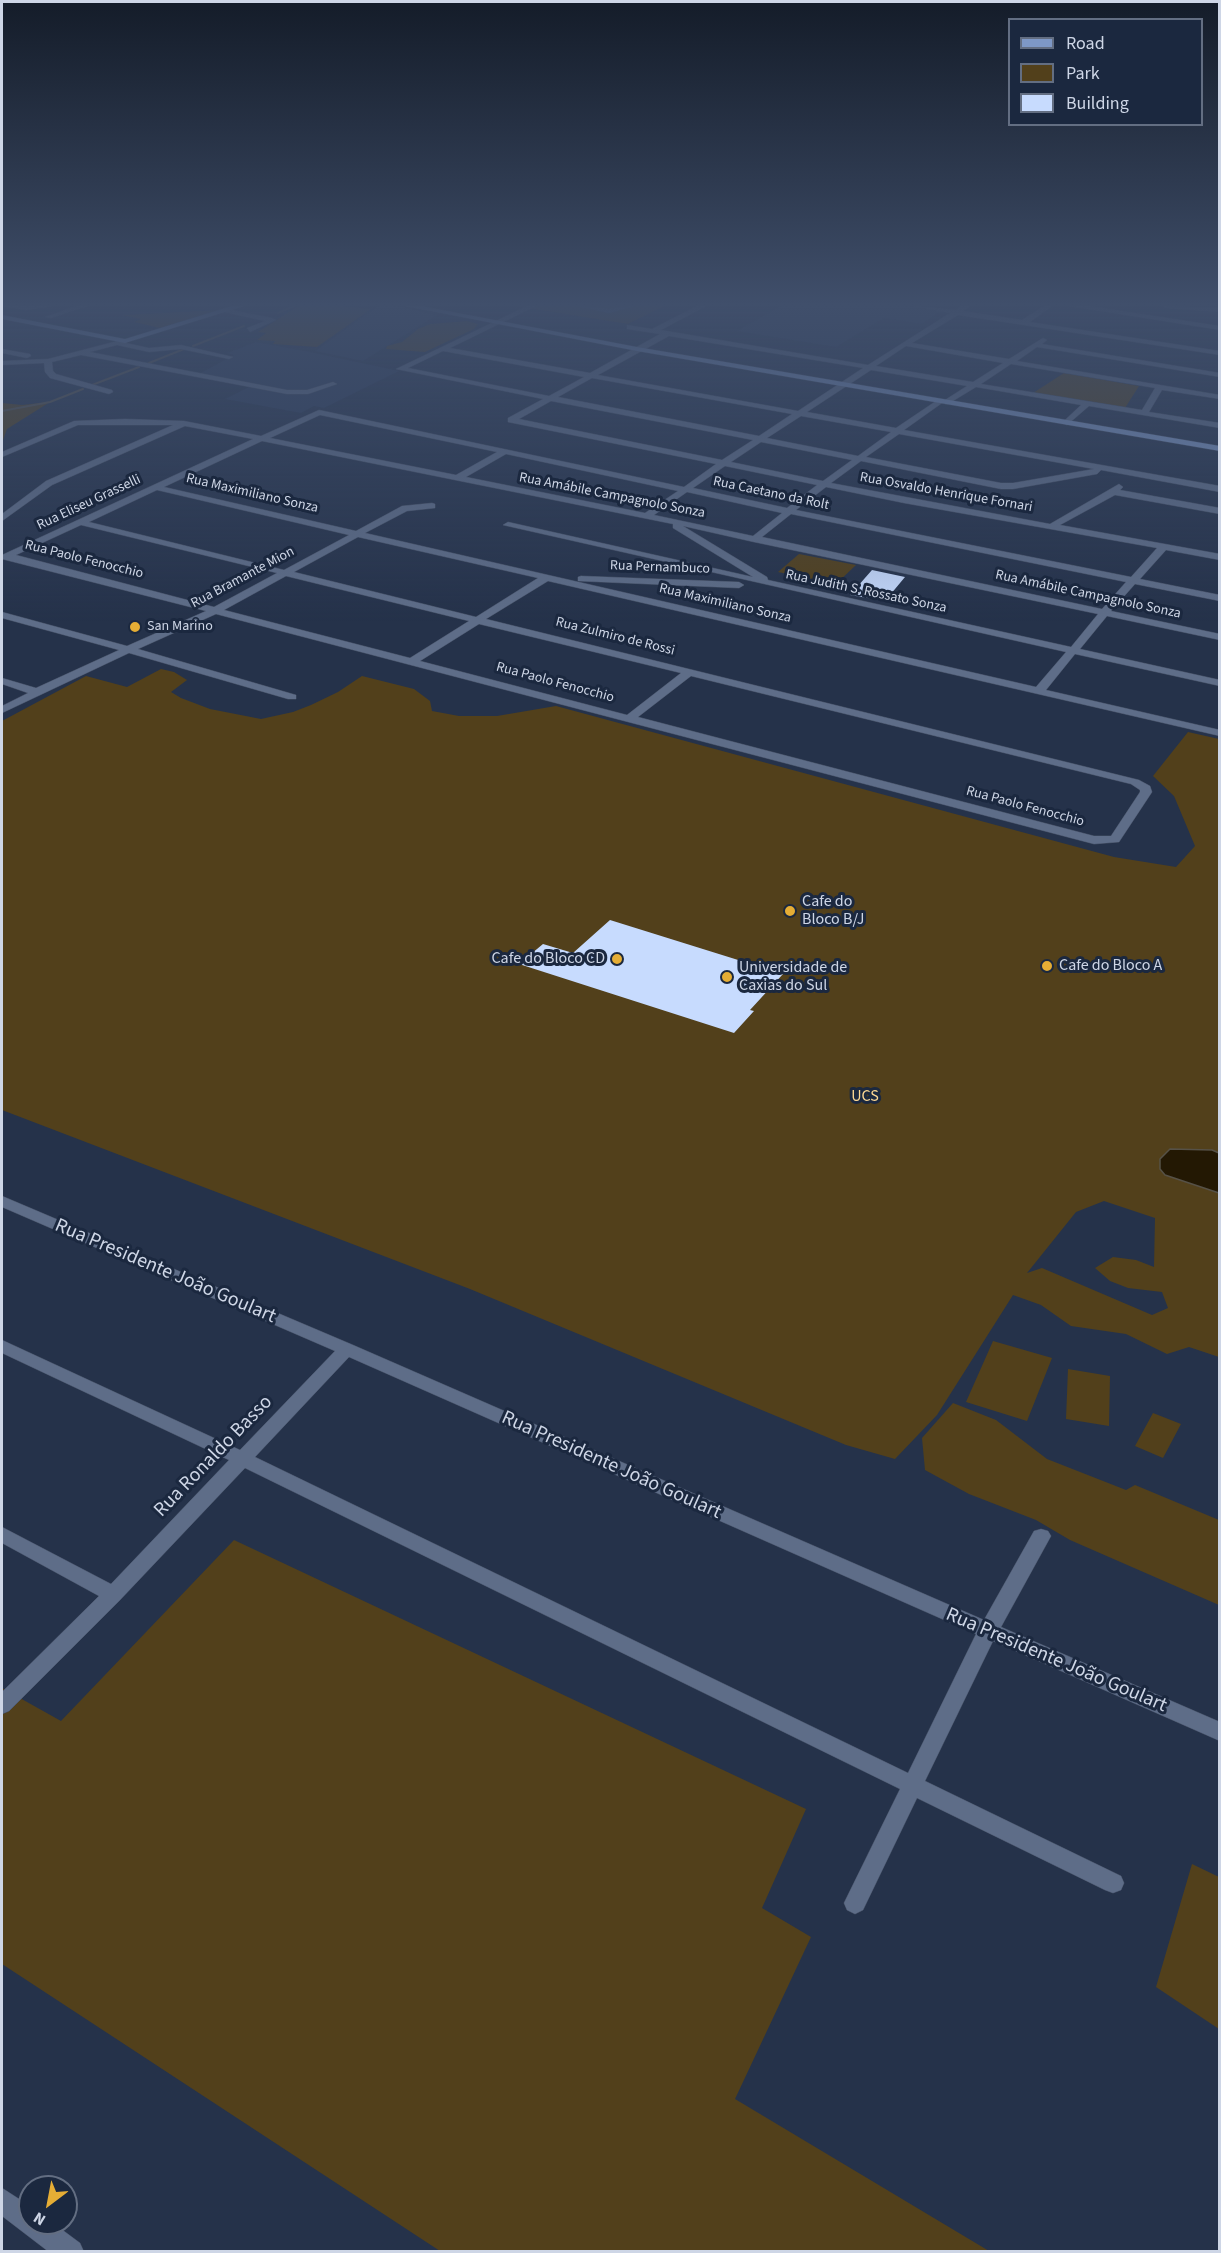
<!DOCTYPE html>
<html>
<head>
<meta charset="utf-8">
<style>
	body { margin:0 }
	#map { position:relative; width:1221px; height:2253px; overflow:hidden; background:#25324a; font-family:"Source Sans 3",sans-serif }
	canvas { display:block }
	.frame { position:absolute; inset:0; border:3px solid #ced6e6; pointer-events:none }
	.legend { position:absolute; left:1008px; top:18px; width:195px; height:108px; box-sizing:border-box; background:#1b283f; border:2px solid #636e82; margin:0; padding:8px 10px; list-style:none; font-size:18px; color:#ced6e6 }
	.legend li { display:flex; align-items:center; gap:12px; height:30px }
	.legend b { width:30px; border:2px solid #636e82 }
	.north { position:absolute; left:18px; top:2175px; width:60px; height:60px; box-sizing:border-box; background:#1b283f; border:2px solid #636e82; border-radius:50%; rotate:212deg; font-size:16px; font-weight:700; line-height:24px; text-align:center; color:#ced6e6 }
	.north::after { content:''; display:block; margin:auto; width:21px; height:27px; background:#e5ad35; clip-path:polygon(50% 0,100% 100%,50% 72%,0 100%) }
</style>
</head>
<body>
<div id="map">
<canvas width="1221" height="2253"></canvas>
<div class="frame"></div>
<ul class="legend">
<li><b style="height:8px;background:#7e98c6"></b>Road</li>
<li><b style="height:16px;background:#52401b"></b>Park</li>
<li><b style="height:16px;background:#c7dbfe"></b>Building</li>
</ul>
<div class="north">N</div>
</div>
<script>
const ctx = document.querySelector('canvas').getContext('2d');
ctx.lineJoin = 'round';
function fill(path, color) {
  ctx.fillStyle = color;
  ctx.fill(path, 'evenodd');
}
function toPath(rows) {
  const path = new Path2D();
  for (const r of rows) {
    path.moveTo(r[0], r[1]);
    for (let i = 2; i < r.length; i += 2) path.lineTo(r[i], r[i + 1]);
  }
  return path;
}
function stroke(path, color, width, dash) {
  ctx.strokeStyle = color;
  ctx.lineWidth = width;
  ctx.lineCap = dash ? 'butt' : 'round';
  ctx.setLineDash(dash || []);
  ctx.stroke(path);
}
function write(font, color, halo, rows, align = 'center') {
  ctx.font = font + ' "Source Sans 3",sans-serif';
  ctx.lineWidth = 6;
  ctx.setLineDash([]);
  ctx.textBaseline = 'middle';
  ctx.strokeStyle = halo;
  ctx.fillStyle = color;
  for (const [text, x, y, turn = 0] of rows) {
    ctx.save();
    ctx.translate(x, y);
    ctx.rotate((+turn || 0) * Math.PI / 180);
    ctx.textAlign = isNaN(turn) ? turn : align;
    if (halo) ctx.strokeText(text, 0, 0);
    ctx.fillText(text, 0, 0);
    ctx.restore();
  }
}
const built = toPath([
	[378,306,398,306,437,315,363,361,315,351],
	[781,306,909,306,941,311,922,324,884,318,836,347,737,331],
	[256,342,310,352,399,371,324,408,314,406,301,413,225,399,249,387,199,374,234,355,227,353]
]);
const green = toPath([
	[298,306,342,306,371,309,317,347,273,344,275,341,257,340,266,333,258,332],
	[515,306,664,306,628,324],
	[220,310,160,328,134,322,141,319,122,315],
	[467,321,478,324,474,329,425,352,386,349,387,346,402,342,418,329,430,324],
	[1064,373,1139,386,1125,408,1033,393],
	[50,402,7,429,2,443,2,403,22,405],
	[799,554,856,565,836,584,778,572],
	[161,669,174,672,187,680,171,692,181,698,210,709,261,719,293,712,311,705,338,692,362,676,414,689,430,701,432,711,459,716,497,716,556,706,1114,857,1176,867,1195,846,1174,796,1153,776,1188,732,1219,739,1219,1357,1189,1347,1167,1354,1126,1334,1071,1326,1041,1305,1013,1295,937,1415,895,1459,846,1445,470,1289,2,1110,2,721,86,676,127,687],
	[1104,1201,1155,1218,1154,1267,1136,1260,1113,1257,1095,1268,1110,1281,1128,1288,1162,1292,1168,1308,1152,1315,1042,1268,1027,1273,1076,1212],
	[993,1341,1052,1358,1027,1421,966,1402],
	[1068,1369,1110,1376,1109,1426,1066,1419],
	[953,1403,996,1420,1047,1459,1126,1490,1135,1485,1219,1520,1219,1605,1070,1540,1036,1520,969,1494,925,1470,922,1438],
	[1153,1413,1181,1424,1163,1458,1135,1446],
	[234,1540,806,1809,762,1908,811,1937,735,2099,989,2251,440,2251,2,1964,2,1688,61,1721],
	[1192,1864,1219,1877,1219,2029,1156,1987]
]);
const water = toPath([
	[1170,1149,1212,1150,1219,1153,1219,1193,1165,1175,1160,1169,1160,1159,1170,1149]
]);
const stream = toPath([
	[278,313,294,306],
	[193,346,244,326],
	[149,363,184,349],
	[92,385,139,367],
	[2,411,50,402,83,389]
]);
const building = toPath([
	[872,570,905,577,885,601,850,595],
	[610,920,783,974,750,1010,754,1011,734,1033,519,964,543,944,573,953]
]);
const minor = toPath([
	[2,306,52,306,26,310,2,306],
	[76,306,87,306,51,318,45,317,76,306],
	[527,306,536,306,450,348,590,373,660,334,627,329,627,325,652,329,697,306,706,306,661,330,868,365,950,313,913,306,956,310,961,306,970,306,963,311,1022,320,1044,306,1052,306,1030,322,1220,351,1220,355,958,315,912,343,1009,359,1043,338,1047,340,1042,344,1220,373,1220,377,1037,347,1017,361,1220,395,1220,399,1162,390,1149,412,1220,423,1220,428,1089,406,1067,425,1063,423,1064,421,1081,405,976,387,948,404,945,404,945,400,967,386,871,370,807,412,896,428,939,399,943,401,942,403,904,430,1220,486,1220,492,1101,470,1097,474,1013,489,1001,489,861,461,831,483,1050,524,1119,484,1123,487,1120,490,1220,508,1220,514,1115,495,1060,525,1220,554,1220,560,1166,550,1140,579,1220,595,1220,601,1135,584,1111,611,1220,634,1220,640,1107,616,1080,649,1220,680,1220,686,1075,654,1046,690,1220,730,1220,736,548,581,486,619,1139,780,1150,786,1152,792,1119,842,1094,844,216,614,138,649,296,695,296,699,288,699,129,653,2,713,2,706,28,693,2,684,2,678,36,688,119,650,2,618,2,612,127,646,206,611,2,559,2,555,253,439,185,426,52,485,2,521,2,514,46,481,173,425,78,425,2,457,2,452,74,421,125,419,184,421,261,436,319,410,684,487,716,464,508,422,508,418,543,399,396,369,527,306],
	[669,336,863,368,798,411,598,375,669,336],
	[906,346,1003,363,973,382,876,366,906,346],
	[443,351,584,377,549,396,408,368,443,351],
	[1011,364,1155,388,1142,410,981,384,1011,364],
	[592,378,792,414,759,436,558,397,592,378],
	[551,401,753,440,722,460,519,419,551,401],
	[320,415,497,452,456,475,270,438,320,415],
	[801,416,891,432,858,456,767,438,801,416],
	[899,434,1094,469,1013,483,1001,483,866,457,899,434],
	[262,441,673,524,673,528,753,577,508,522,503,525,1066,652,1036,687,365,533,407,511,435,508,435,504,432,503,402,506,356,531,164,487,262,441],
	[761,442,852,460,823,481,731,462,761,442],
	[506,454,678,491,645,513,466,477,506,454],
	[725,466,817,485,787,508,693,488,725,466],
	[826,487,904,503,1157,548,1131,577,796,510,826,487],
	[157,490,349,535,284,570,89,522,157,490],
	[687,492,782,513,753,536,654,515,687,492],
	[791,514,1126,582,1102,609,762,537,791,514],
	[81,525,277,573,214,607,16,555,81,525],
	[683,526,754,542,1098,614,1071,647,768,580,767,577,683,526],
	[358,537,538,578,476,617,294,572,358,537],
	[286,576,469,621,410,658,224,610,286,576],
	[479,624,681,673,627,715,420,661,479,624],
	[691,676,1131,784,1140,790,1140,792,1111,836,1094,836,638,717,691,676],
	[579,306,609,309,633,306,609,313,579,306],
	[1069,306,1089,306,1220,326,1220,330,1069,306],
	[1163,306,1220,308,1220,312,1166,308,1163,306],
	[226,309,272,318,276,320,250,332,247,328,265,321,224,312,226,309],
	[125,339,129,341,126,343,149,348,181,345,233,357,229,359,181,349,149,352,117,345,90,352,287,390,307,390,333,382,337,384,308,394,287,394,81,355,52,362,53,371,56,374,112,390,113,392,109,394,50,378,45,372,44,363,2,365,2,361,48,359,125,339],
	[2,349,30,354,31,356,27,358,2,353,2,349],
	[581,576,739,582,744,585,739,588,578,581,578,577,581,576],
	[2,1196,353,1345,984,1620,1034,1531,1041,1529,1048,1531,1051,1536,1001,1627,1220,1722,1220,1741,993,1641,925,1781,1121,1876,1124,1883,1121,1890,1113,1893,1105,1890,917,1798,863,1910,855,1914,847,1910,844,1903,900,1789,245,1468,120,1600,9,1711,2,1714,2,1692,99,1596,2,1543,2,1527,111,1584,229,1460,2,1353,2,1340,240,1450,335,1351,2,1207,2,1196],
	[349,1357,976,1634,908,1773,255,1457,349,1357],
	[2,2188,30,2206,30,2223,53,2223,80,2243,84,2252,49,2252,2,2216,2,2188]
]);
const major = toPath([
	[232,306,244,306,125,343,2,319,2,315,125,339,232,306],
	[405,306,421,306,637,347,1220,446,1220,451,637,351,405,306]
]);
const markers = [
	[135,627,6,"#e5ad35"],
	[790,911,6,"#e5ad35"],
	[617,959,6,"#e5ad35"],
	[1047,966,6,"#e5ad35"],
	[727,977,6,"#e5ad35"]
];
const farStreetnames = [
	["Rua Osvaldo Henrique Fornari",946,493,10],
	["Rua Maximiliano Sonza",252,494,13],
	["Rua Caetano da Rolt",771,494,12],
	["Rua Amábile Campagnolo Sonza",612,496,11],
	["Rua Eliseu Grasselli",89,503,-25],
	["Rua Paolo Fenocchio",84,560,14],
	["Rua Pernambuco",660,568,2],
	["Rua Bramante Mion",243,578,-28],
	["Rua Judith S. Rossato Sonza",866,592,12],
	["Rua Amábile Campagnolo Sonza",1088,595,12],
	["Rua Maximiliano Sonza",725,604,13],
	["Rua Zulmiro de Rossi",615,637,14],
	["Rua Paolo Fenocchio",555,683,15],
	["Rua Paolo Fenocchio",1025,807,15]
];
const farPoinames = [
	["San Marino",147,627]
];
const poiNames = [
	["Cafe do",802,902],
	["Bloco B/J",802,920],
	["Cafe do Bloco CD",605,959,"right"],
	["Cafe do Bloco A",1059,966],
	["Universidade de",739,968],
	["Caxias do Sul",739,986]
];
const parkNames = [
	["UCS",865,1097]
];
const nearStreetnames = [
	["Rua Presidente João Goulart",165,1272,23],
	["Rua Ronaldo Basso",214,1457,-46],
	["Rua Presidente João Goulart",611,1466,24],
	["Rua Presidente João Goulart",1056,1661,23]
];
fill(built, '#2a3a58');
fill(green, '#52401b');
fill(water, '#231803');
stroke(water, '#565147', 1.5);
stroke(stream, '#565147', 2);
fill(building, '#c7dbfe');
stroke(minor, '#434e63', 1);
stroke(major, '#434e63', 1);
fill(minor, '#5e6d88');
fill(major, '#7e98c6');
const sky = ctx.createLinearGradient(0, 0, 0, 622);
sky.addColorStop(0, '#141c29');
sky.addColorStop(0.49, '#404f6b');
sky.addColorStop(1, '#404f6b00');
ctx.fillStyle = sky;
ctx.fillRect(0, 0, 1221, 622);
for (const [x, y, r, color] of markers) {
  const dot = new Path2D();
  dot.arc(x, y, r, 0, 2 * Math.PI);
  ctx.fillStyle = color;
  ctx.fill(dot);
  stroke(dot, '#1b283f', 2);
}
write('14px', '#ced6e6', '#1b283f', farStreetnames);
write('14px', '#ced6e6', '#1b283f', farPoinames, 'left');
write('16px', '#ced6e6', '#1b283f', poiNames, 'left');
write('16px', '#fdd893', '#1b283f', parkNames);
write('20px', '#ced6e6', '#1b283f', nearStreetnames);
</script>
</body>
</html>
